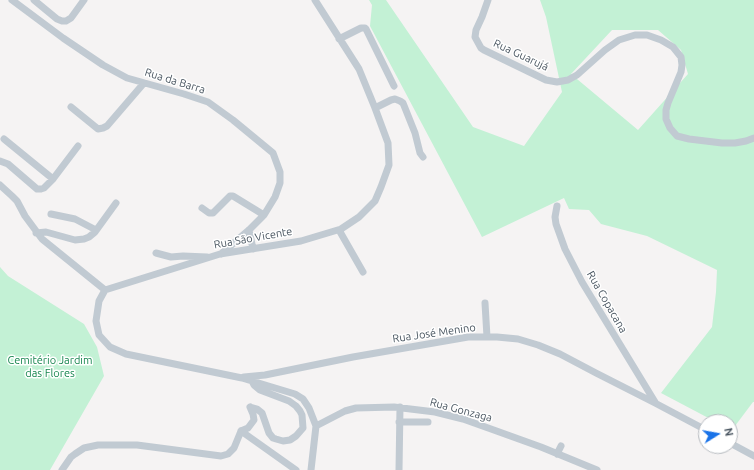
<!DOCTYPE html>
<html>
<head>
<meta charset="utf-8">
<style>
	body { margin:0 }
	#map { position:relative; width:754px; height:470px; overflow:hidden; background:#f5f3f3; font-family:Ubuntu,sans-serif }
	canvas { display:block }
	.north { position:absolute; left:698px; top:414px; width:40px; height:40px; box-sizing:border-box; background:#fff; border:1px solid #b7bbc0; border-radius:50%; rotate:79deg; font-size:11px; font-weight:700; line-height:16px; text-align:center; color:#4a5661 }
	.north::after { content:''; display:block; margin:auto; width:14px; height:18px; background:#1a73e8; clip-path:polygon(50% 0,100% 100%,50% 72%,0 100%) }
</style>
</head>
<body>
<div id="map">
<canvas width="754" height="470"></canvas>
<div class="north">N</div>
</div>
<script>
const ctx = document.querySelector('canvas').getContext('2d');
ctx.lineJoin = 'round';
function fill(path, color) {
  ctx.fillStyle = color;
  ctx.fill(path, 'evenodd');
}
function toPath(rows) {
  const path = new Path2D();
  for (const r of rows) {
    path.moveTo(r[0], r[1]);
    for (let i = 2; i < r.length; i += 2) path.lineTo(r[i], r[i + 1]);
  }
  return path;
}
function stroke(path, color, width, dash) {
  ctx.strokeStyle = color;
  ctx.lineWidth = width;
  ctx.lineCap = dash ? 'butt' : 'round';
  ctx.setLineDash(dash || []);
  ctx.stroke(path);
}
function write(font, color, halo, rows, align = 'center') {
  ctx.font = font + ' Ubuntu,sans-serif';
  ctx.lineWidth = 3;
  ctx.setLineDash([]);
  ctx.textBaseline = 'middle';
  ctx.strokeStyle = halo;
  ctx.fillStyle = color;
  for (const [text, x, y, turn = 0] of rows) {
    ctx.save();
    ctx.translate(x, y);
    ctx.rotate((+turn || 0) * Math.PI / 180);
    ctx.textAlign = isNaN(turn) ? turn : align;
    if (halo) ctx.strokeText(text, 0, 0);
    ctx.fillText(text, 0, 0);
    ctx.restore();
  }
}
const green = toPath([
	[369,0,386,0,473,127,524,146,562,92,546,17,540,0,754,0,754,402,753,402,732,430,730,429,730,422,716,422,661,393,712,327,716,292,717,270,647,236,601,224,589,210,569,209,564,198,482,237,370,26,372,5],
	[612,30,658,30,681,50,688,74,638,130,571,74],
	[0,267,8,276,84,324,97,347,104,376,50,470,0,470]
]);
const minor = toPath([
	[12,0,63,38,103,65,127,78,184,94,208,102,233,120,273,153,280,172,280,183,275,197,264,215,249,230,221,254],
	[34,0,57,19,62,21,66,21,71,18,84,0],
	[488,0,482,17,476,30,475,37,481,48,484,50,546,80,557,82,568,80,577,75,605,50,619,40,635,35,647,35,661,40,673,47,681,57,682,65,681,72,668,103,666,110,666,119,670,128,677,136,689,139,722,143,735,143,746,141,754,138],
	[339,39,361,28,365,28,366,29,394,86],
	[71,107,98,129,103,128,107,126,144,83],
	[375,108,391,100,395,99,400,101,403,103,415,133,420,153,423,157],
	[4,139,53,179],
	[0,161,8,164,37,189,41,189,44,188,53,179,78,146],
	[0,185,12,196,17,201,25,216,42,239,105,290],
	[557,206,555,217,556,224,565,249,582,282,655,402],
	[202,208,209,213,213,213,230,196,233,196,264,215],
	[51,214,75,219,96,230],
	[249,230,253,249],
	[339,230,363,272],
	[36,233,46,232,75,240,84,239,89,237,95,232,116,203],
	[156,253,171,257,183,256,207,257],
	[485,303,487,337],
	[244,377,265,375,353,357,468,337,497,337,518,339,538,345,560,354,596,373,655,403,706,430],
	[250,407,257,409,262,413,269,433,273,438,276,439,283,441,290,440,296,436,303,428,302,415,300,411,296,406,289,401,260,390,254,385,252,381],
	[399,422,428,422],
	[316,426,345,411,356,408,394,407,435,412,463,419,491,429,541,447,597,470],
	[241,431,296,470],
	[241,431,248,428,254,420,253,414,250,407],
	[730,443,754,456],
	[557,454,561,446],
	[62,470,71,457,75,454,84,448,98,445,137,445,221,456,228,454,234,448,241,431],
	[311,470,316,426,309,408,303,399,295,394,242,378,126,354,110,347,99,335,96,321,99,301,105,290,220,254,301,241,341,229,359,217,375,201,381,187,389,165,388,143,375,108,359,69,315,0],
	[399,470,400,407]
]);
const streetNames = [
	["Rua Guarujá",521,55,25],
	["Rua da Barra",175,81,17],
	["Rua São Vicente",253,238,-10],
	["Rua Copacana",607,302,60],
	["Rua José Menino",434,333,-8],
	["Rua Gonzaga",461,410,15]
];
const parkNames = [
	["Cemitério Jardim",50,360],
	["das Flores",50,373]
];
fill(green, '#c3f1d5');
stroke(minor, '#c1cad2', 7);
write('11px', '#4a5661', '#fff', streetNames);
write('11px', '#17864f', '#fff', parkNames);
</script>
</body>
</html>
